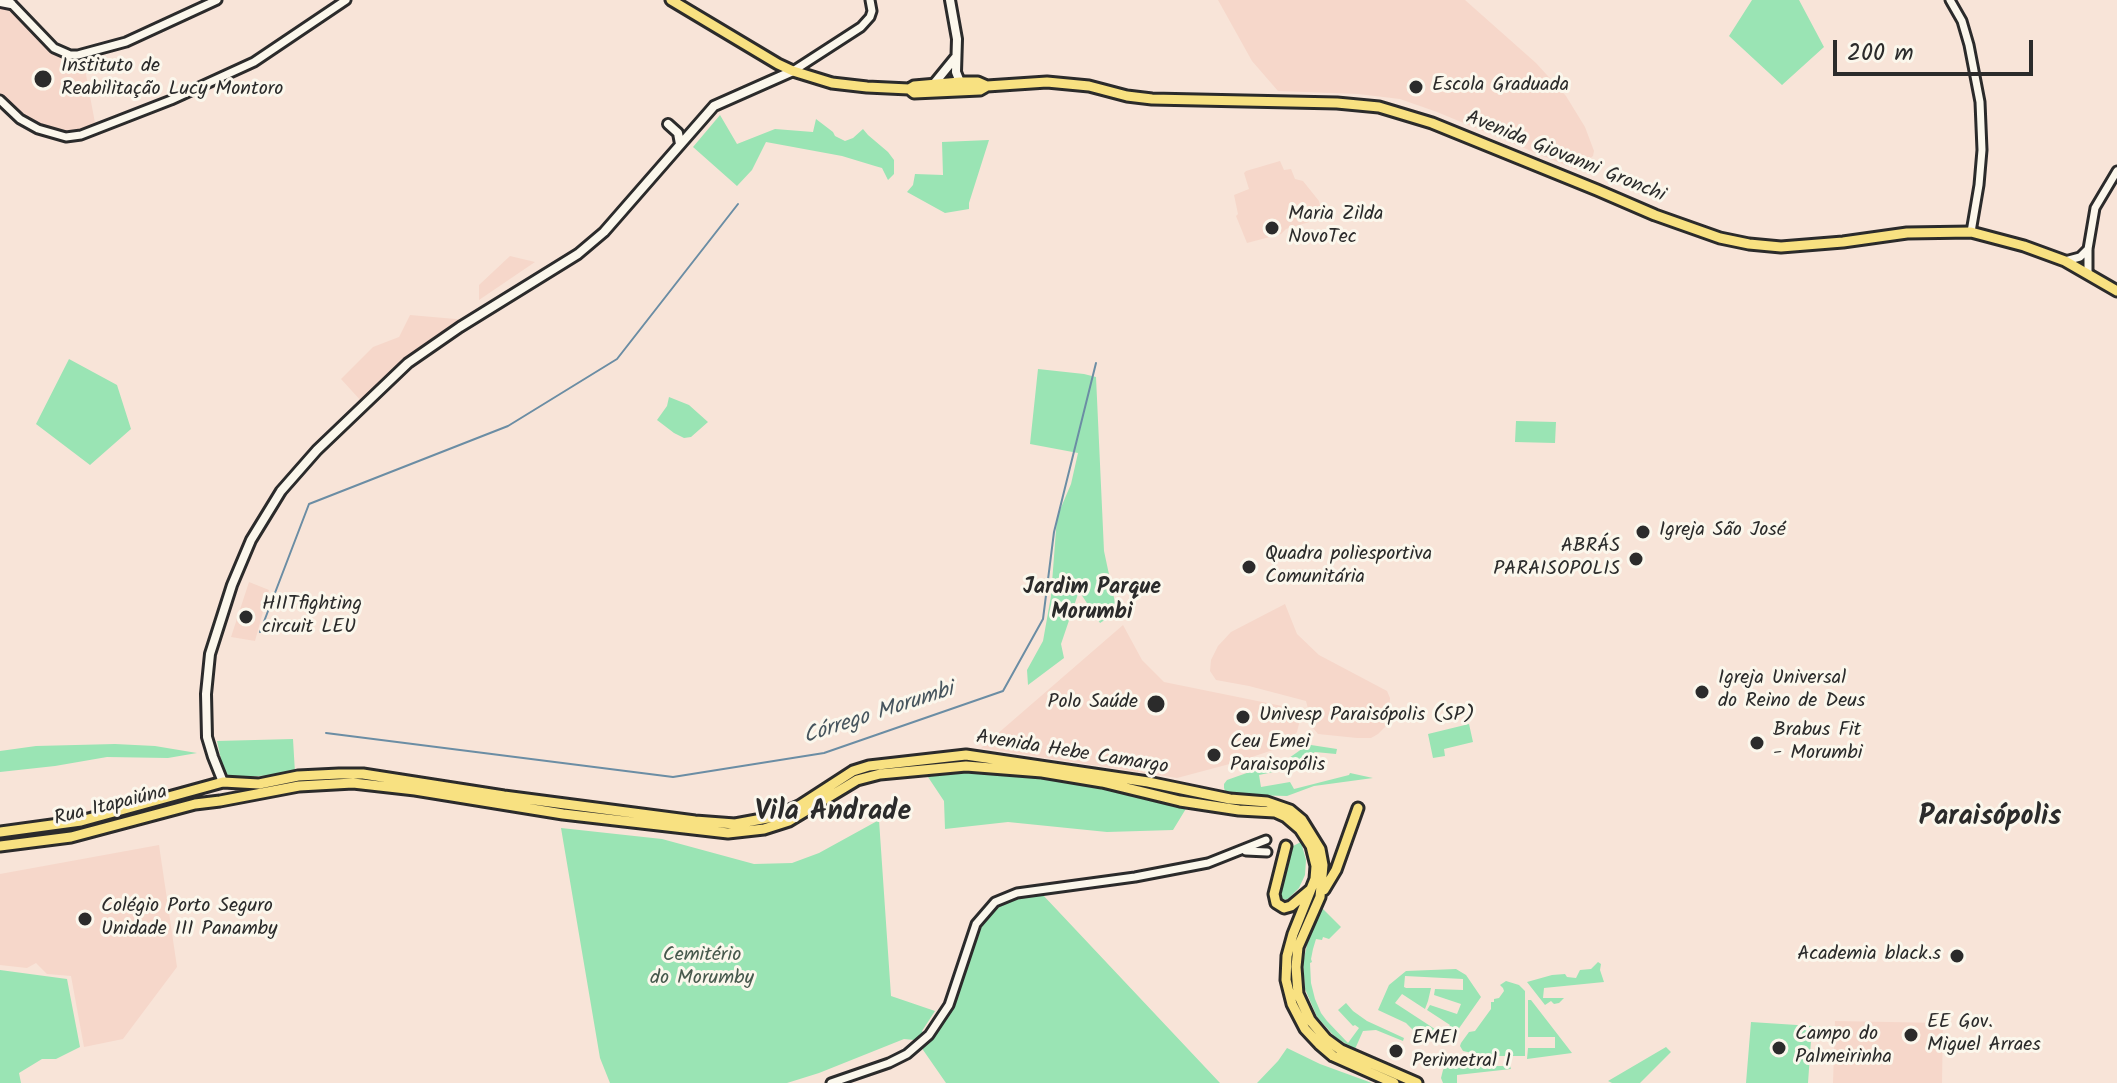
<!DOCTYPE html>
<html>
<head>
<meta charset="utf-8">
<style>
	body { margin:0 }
	#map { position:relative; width:2117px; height:1083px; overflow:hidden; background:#f8e4d8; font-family:Kalam,sans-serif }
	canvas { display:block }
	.scale { position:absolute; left:1833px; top:40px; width:200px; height:36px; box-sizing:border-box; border:4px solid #2b2b2b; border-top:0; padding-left:10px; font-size:24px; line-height:28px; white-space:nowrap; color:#2b2b2b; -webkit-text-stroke:6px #fbf7ec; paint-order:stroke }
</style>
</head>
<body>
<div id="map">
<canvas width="2117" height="1083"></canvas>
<div class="scale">200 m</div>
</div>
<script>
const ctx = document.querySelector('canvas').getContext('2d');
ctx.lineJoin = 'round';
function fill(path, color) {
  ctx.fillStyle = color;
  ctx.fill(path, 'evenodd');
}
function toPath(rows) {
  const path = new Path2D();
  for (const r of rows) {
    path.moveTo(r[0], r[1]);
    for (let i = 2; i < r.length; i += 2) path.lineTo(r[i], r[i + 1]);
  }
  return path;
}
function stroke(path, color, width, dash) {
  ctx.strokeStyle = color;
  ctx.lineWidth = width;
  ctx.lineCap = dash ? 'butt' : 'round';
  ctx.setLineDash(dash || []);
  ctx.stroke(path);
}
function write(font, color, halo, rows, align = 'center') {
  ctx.font = font + ' Kalam,sans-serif';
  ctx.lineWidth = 6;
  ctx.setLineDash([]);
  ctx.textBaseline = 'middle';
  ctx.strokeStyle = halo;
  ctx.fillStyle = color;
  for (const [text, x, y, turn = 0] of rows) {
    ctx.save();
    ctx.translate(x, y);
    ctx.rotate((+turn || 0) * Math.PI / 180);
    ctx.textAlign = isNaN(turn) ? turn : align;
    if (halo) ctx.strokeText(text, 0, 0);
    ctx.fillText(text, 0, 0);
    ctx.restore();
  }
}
const built = toPath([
	[1218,0,1465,0,1536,63,1566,96,1585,127,1594,151,1593,156,1577,170,1437,112,1400,99,1358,94,1278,91,1252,61],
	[0,6,10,7,58,55,84,64,95,123,80,133,67,135,58,132,33,123,0,94],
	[1280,161,1284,170,1291,169,1295,179,1303,181,1319,201,1322,215,1316,220,1286,229,1281,234,1247,243,1236,216,1238,214,1234,195,1249,189,1244,173,1246,171],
	[510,256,535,262,479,300,479,285],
	[410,315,467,320,363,403,341,379,373,347,399,337],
	[249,582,269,590,255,641,231,637],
	[1285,604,1297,634,1319,655,1387,691,1390,698,1388,724,1378,734,1371,738,1357,738,1318,734,1313,728,1306,701,1249,686,1216,680,1210,671,1211,660,1218,646,1231,632],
	[1123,625,1142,660,1164,682,1287,707,1292,709,1298,716,1299,724,1297,732,1285,746,1237,762,1177,778,981,748],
	[159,845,177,967,123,1039,84,1047,71,976,47,974,36,963,27,968,0,965,0,874],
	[1835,1021,1943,1023,1942,1083,1833,1083]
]);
const green = toPath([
	[1752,0,1799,0,1824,47,1782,85,1729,36],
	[720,115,737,144,775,129,813,132,816,119,833,132,835,136,845,141,853,138,863,129,868,135,888,152,894,160,894,174,888,180,882,168,875,166,842,156,766,142,752,170,737,186,693,147],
	[989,140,969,203,969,209,945,213,907,192,913,185,915,174,943,175,942,142],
	[69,359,117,385,131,429,90,465,36,424],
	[1038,369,1084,374,1096,377,1104,551,1117,612,1100,623,1079,591,1061,644,1064,658,1028,685,1027,670,1043,641,1051,596,1057,517,1071,484,1078,453,1030,444],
	[669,397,689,405,708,422,691,437,684,438,674,433,657,420,667,406],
	[1516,421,1556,422,1555,443,1515,442],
	[1469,724,1473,742,1444,749,1445,756,1433,758,1428,734],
	[293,739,295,773,235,778,224,773,217,741],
	[115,744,155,746,197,753,168,758,107,757,55,766,0,772,0,751,36,746],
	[1311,745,1337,749,1336,754,1315,752,1287,769,1259,775,1261,787,1290,782,1294,789,1349,775,1350,773,1373,778,1314,786,1287,796,1247,795,1225,791,1224,788,1224,784,1227,780,1289,758,1306,746],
	[960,763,1152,793,1187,807,1173,830,1107,832,1008,822,945,829,944,801,926,774,853,778,800,812,771,824,733,830,564,811,379,780,313,780,368,777,529,805,733,828,758,825,792,815,853,776,874,771],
	[879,820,891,996,935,1011,922,1031,929,1042,938,1032,950,1013,978,932,987,917,999,906,1011,900,1042,894,1220,1083,946,1083,921,1047,914,1040,904,1039,819,1073,787,1083,610,1083,600,1058,561,828,662,839,754,864,792,863,819,853],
	[1301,842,1306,860,1305,875,1299,888,1288,899,1282,900,1280,895,1289,857,1293,846],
	[1322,908,1341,927,1329,939,1323,937,1322,940,1316,939,1313,949,1311,959,1312,962,1310,963,1311,983,1315,999,1321,1013,1327,1021,1348,1043,1359,1028,1355,1025,1353,1026,1338,1010,1346,1003,1353,1011,1367,1021,1404,1038,1403,1041,1376,1030,1363,1031,1355,1049,1336,1038,1317,1017,1305,989,1303,963,1308,940],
	[1598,962,1601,964,1600,970,1604,982,1544,988,1543,998,1564,998,1559,1003,1554,1004,1551,1001,1545,1005,1527,982,1552,975,1565,974,1567,977,1576,978,1580,970,1591,969],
	[1456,969,1466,975,1481,997,1448,1044,1445,1045,1413,1030,1406,1023,1378,1010,1389,985,1406,971],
	[1405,976,1463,979,1463,990,1435,989,1434,995,1461,1004,1457,1014,1430,1005,1427,1010,1450,1025,1444,1035,1395,1003,1402,994,1425,1009,1428,1001,1431,988,1406,988,1404,987],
	[0,970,67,979,80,1047,56,1059,42,1059,19,1073,21,1083,0,1083],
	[1506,981,1519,985,1525,991,1525,1056,1486,1056,1463,1051,1460,1046,1461,1043,1469,1032,1475,1031,1491,1009,1491,1002,1494,1002,1494,999,1499,998,1504,991,1503,988,1500,985],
	[1528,1000,1531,1000,1572,1053,1527,1059,1528,1048,1555,1048,1555,1037,1528,1037],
	[1751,1022,1812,1026,1808,1083,1746,1083],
	[1666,1047,1671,1052,1640,1083,1612,1083,1608,1081],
	[1287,1048,1320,1064,1372,1083,1257,1083,1278,1061],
	[1452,1058,1495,1066,1510,1066,1511,1069,1457,1075,1457,1083,1443,1083,1441,1078,1443,1070,1449,1060]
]);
const stream = toPath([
	[260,632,309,504,508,426,617,359,738,204],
	[326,733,673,777,824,753,1003,691,1043,619,1054,532,1096,363]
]);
const tertiary = toPath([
	[8,0,54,48,70,55,78,55,126,42,217,0],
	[1950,0,1962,21,1969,45,1980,102,1982,150,1979,185,1971,232],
	[793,71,861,27,870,17,872,11,870,0],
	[0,100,20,119,38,129,66,137,81,135,171,100,254,62,346,0],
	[2065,261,2080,257,2088,249],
	[2088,273,2088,249,2095,208,2117,171],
	[1246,851,1267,852],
	[831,1083,889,1063,907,1054,929,1035,949,1005,976,924,995,902,1017,893,1135,877,1208,863,1266,840]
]);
const secondary = toPath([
	[950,0,957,39,956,72,960,82],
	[0,2,11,4],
	[933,85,955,58],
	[668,124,678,133,680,144],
	[223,782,213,757,207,737,206,694,210,654,232,585,251,540,281,491,317,450,408,363,460,327,578,254,604,232,714,106,793,71]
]);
const primary = toPath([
	[671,0,778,64,793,71,832,83,867,87,909,89,914,93,980,90,987,86,1047,82,1089,86,1127,96,1152,99,1337,103,1379,107,1432,123,1597,190,1655,215,1720,238,1749,244,1781,247,1843,242,1907,233,1971,232,2024,246,2065,261,2117,291],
	[909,89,914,86,960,82,978,82,987,86],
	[0,832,81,821,223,782,259,784,298,776,339,774,363,774,504,796,695,821,735,824,773,817,799,806,853,771,869,766,966,755,1148,782,1230,799,1267,802,1290,810,1302,820,1320,849,1323,865,1320,897,1298,947,1296,967,1298,994,1310,1020,1326,1039,1341,1050,1417,1083],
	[0,846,71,837,195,804,220,801,299,786,353,783,415,790,563,814,728,833,764,829,789,821,857,780,880,774,966,766,1042,772,1102,782,1180,801,1239,810,1275,812,1286,817,1300,829,1311,846,1316,866,1315,879,1293,934,1287,956,1286,980,1292,1004,1305,1029,1319,1044,1333,1056,1394,1083],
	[1286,846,1274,894,1276,903,1284,908,1291,906,1310,890],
	[1324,890,1336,870,1358,808]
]);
const markers = [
	[43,79,10,"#2b2b2b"],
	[1416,87,8,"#2b2b2b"],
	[1272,228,8,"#2b2b2b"],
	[1643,532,8,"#2b2b2b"],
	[1636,559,8,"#2b2b2b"],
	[1249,567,8,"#2b2b2b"],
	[246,617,8,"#2b2b2b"],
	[1702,692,8,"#2b2b2b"],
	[1156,704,10,"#2b2b2b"],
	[1243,717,8,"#2b2b2b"],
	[1757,743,8,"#2b2b2b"],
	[1214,755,8,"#2b2b2b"],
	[85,919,8,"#2b2b2b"],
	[1957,956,8,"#2b2b2b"],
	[1911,1035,8,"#2b2b2b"],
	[1779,1048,8,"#2b2b2b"],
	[1396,1051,8,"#2b2b2b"]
];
const poiNames = [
	["Instituto de",61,68],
	["Reabilitação Lucy Montoro",61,91],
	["Escola Graduada",1432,87],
	["Maria Zilda",1288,216],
	["NovoTec",1288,239],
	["Igreja São José",1659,532],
	["ABRÁS",1620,548,"right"],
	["PARAISOPOLIS",1620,571,"right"],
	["Quadra poliesportiva",1265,556],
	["Comunitária",1265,579],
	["HIITfighting",262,606],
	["circuit LEU",262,629],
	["Igreja Universal",1718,680],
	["do Reino de Deus",1718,703],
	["Polo Saúde",1138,704,"right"],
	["Univesp Paraisópolis (SP)",1259,717],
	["Brabus Fit",1773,732],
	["- Morumbi",1773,755],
	["Ceu Emei",1230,744],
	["Paraisopólis",1230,767],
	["Colégio Porto Seguro",101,908],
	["Unidade III Panamby",101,931],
	["Academia black.s",1941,956,"right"],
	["EE Gov.",1927,1024],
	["Miguel Arraes",1927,1047],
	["Campo do",1795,1036],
	["Palmeirinha",1795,1059],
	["EMEI",1412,1040],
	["Perimetral I",1412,1063]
];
const streetNames = [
	["Avenida Giovanni Gronchi",1565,158,22],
	["Avenida Hebe Camargo",1072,754,9],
	["Rua Itapaiúna",111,807,-14]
];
const parkNames = [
	["Cemitério",702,957],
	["do Morumby",702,980]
];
const neighbourhoodNames = [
	["Jardim Parque",1092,589],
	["Morumbi",1092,614]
];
const waterNames = [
	["Córrego Morumbi",879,715,-18]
];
const districtNames = [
	["Vila Andrade",833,814],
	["Paraisópolis",1990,819]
];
fill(built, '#f6d7ca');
fill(green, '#9ae4b4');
stroke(stream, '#6b8da4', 2);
stroke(tertiary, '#2b2b2b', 13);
stroke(secondary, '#2b2b2b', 14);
stroke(primary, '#2b2b2b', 15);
stroke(tertiary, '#fbf7ec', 7);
stroke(secondary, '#fbf7ec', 8);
stroke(primary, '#f8e181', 9);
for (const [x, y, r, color] of markers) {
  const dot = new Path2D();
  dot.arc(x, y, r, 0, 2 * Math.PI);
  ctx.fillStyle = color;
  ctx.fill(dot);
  stroke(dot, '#fbf7ec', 3);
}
write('20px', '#2b2b2b', '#fbf7ec', poiNames, 'left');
write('20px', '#2b2b2b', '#fbf7ec', streetNames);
write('20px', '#47594d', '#fbf7ec', parkNames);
write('bold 22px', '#2b2b2b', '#fbf7ec', neighbourhoodNames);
write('italic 22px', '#46545d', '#fbf7ec', waterNames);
write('bold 28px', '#2b2b2b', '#fbf7ec', districtNames);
</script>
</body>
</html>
